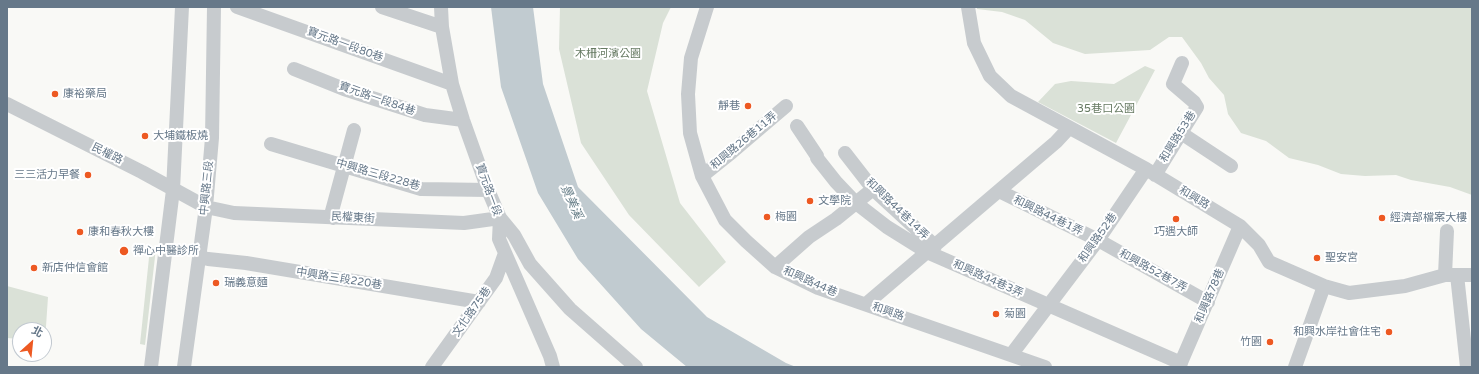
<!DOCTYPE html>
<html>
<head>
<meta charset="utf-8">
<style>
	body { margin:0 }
	#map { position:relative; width:1479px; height:374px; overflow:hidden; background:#f9f9f6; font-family:"Varela Round","Noto Sans TC",sans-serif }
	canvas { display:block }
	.frame { position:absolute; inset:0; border:8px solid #667889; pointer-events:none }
	.north { position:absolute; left:12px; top:322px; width:40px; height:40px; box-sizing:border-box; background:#fff; border:1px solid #c2c9d0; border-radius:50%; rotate:27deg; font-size:11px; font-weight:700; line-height:16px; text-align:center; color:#667889 }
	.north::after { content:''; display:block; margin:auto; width:14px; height:18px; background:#ed5922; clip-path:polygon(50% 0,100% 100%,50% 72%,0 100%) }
</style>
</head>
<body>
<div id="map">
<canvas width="1479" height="374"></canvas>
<div class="frame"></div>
<div class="north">北</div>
</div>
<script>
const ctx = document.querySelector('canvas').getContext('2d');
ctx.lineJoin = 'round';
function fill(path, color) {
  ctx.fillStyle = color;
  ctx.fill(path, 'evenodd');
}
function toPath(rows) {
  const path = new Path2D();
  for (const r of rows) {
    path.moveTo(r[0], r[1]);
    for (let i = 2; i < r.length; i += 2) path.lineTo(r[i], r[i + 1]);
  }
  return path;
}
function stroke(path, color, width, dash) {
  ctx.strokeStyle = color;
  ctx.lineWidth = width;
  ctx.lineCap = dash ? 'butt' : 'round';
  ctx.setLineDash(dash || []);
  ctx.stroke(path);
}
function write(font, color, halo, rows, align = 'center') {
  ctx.font = font + ' "Varela Round","Noto Sans TC",sans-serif';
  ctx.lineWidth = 4;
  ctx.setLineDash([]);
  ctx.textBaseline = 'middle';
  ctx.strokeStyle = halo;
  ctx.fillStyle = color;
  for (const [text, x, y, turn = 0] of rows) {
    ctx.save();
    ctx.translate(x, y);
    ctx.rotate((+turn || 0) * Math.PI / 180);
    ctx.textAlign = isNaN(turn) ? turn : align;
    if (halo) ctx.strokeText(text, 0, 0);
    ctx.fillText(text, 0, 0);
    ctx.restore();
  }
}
const green = toPath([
	[560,7,671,7,663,23,647,91,680,203,726,262,699,287,629,215,581,143,559,49],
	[977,7,1472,7,1472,195,1450,187,1411,180,1396,175,1365,176,1341,174,1318,165,1289,158,1266,141,1241,133,1228,114,1224,95,1209,78,1201,63,1182,37,1169,37,1150,50,1085,54,1053,43,1025,20,1002,12,977,9],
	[1145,66,1155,70,1116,143,1038,102,1055,84,1071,81,1114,84],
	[150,248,156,248,145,345,140,344],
	[7,286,48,297,45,341,44,330,20,330,20,339,7,338]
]);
const water = toPath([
	[491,7,533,7,543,84,578,187,707,317,786,363,796,367,687,367,641,329,578,259,538,193,501,87]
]);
const minor = toPath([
	[237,7,452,84],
	[382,7,442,27],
	[441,7,442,27,452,84,463,120,488,190,500,218,499,239,550,356,553,367],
	[707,7,691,58,688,94,690,133,702,176,725,220,746,241,775,267,818,288,1045,367],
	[968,7,974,43,990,76,1011,96,1146,169,1240,226,1259,245,1269,262,1324,286,1349,293,1405,286,1445,275,1472,275],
	[294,69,344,89,425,115,463,120],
	[7,104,142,172,206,207,234,213,464,223,500,218],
	[797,126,817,156],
	[1181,133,1231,166],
	[271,144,421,189,488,190],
	[845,153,873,189,935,246],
	[817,158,836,182,856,203,887,227,927,252,1181,363],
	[1155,175,1197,107,1194,102,1173,84,1182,63],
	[702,176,732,152,786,106],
	[999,191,1098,240,1208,302],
	[333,218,332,211,354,130],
	[500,218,514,235,530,264,570,309,636,367],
	[199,257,208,259,246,263,479,302],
	[775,267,809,237,836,219,873,189],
	[1445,275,1447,231],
	[1457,275,1467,367],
	[866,304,1056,142,1069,128],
	[1011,355,1098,240,1146,169],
	[151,367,173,190,182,7],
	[184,367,206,207,212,138,214,7],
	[432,367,496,278,505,253],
	[1179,367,1240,226],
	[1295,367,1324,286]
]);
const markers = [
	[55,94,4,"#ed5922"],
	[748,106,4,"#ed5922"],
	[145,136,4,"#ed5922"],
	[88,175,4,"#ed5922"],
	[810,201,4,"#ed5922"],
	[767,217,4,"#ed5922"],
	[1382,218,4,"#ed5922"],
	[1176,219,4,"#ed5922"],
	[80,232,4,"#ed5922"],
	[124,251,5,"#ed5922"],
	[1317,258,4,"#ed5922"],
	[34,268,4,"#ed5922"],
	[216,283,4,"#ed5922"],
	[996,314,4,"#ed5922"],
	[1389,332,4,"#ed5922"],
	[1270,342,4,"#ed5922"]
];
const streetNames = [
	["寶元路一段80巷",345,45,20],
	["寶元路一段84巷",377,99,19],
	["和興路53巷",1178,137,-58],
	["和興路26巷11弄",744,141,-40],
	["民權路",107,154,26],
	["中興路三段228巷",378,175,16],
	["中興路三段",207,188,-84],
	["寶元路一段",488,190,70],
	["和興路",1194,198,31],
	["和興路44巷14弄",897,209,44],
	["和興路44巷1弄",1048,216,26],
	["民權東街",353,218,3],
	["和興路52巷",1098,238,-55],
	["和興路52巷7弄",1153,271,29],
	["中興路三段220巷",339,279,9],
	["和興路44巷3弄",988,279,24],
	["和興路44巷",810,282,24],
	["和興路78巷",1210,296,-67],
	["文化路75巷",472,312,-55],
	["和興路",888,312,19]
];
const parkNames = [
	["木柵河濱公園",608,54],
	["35巷口公園",1106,109]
];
const poiNames = [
	["康裕藥局",63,94],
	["靜巷",740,106,"right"],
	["大埔鐵板燒",153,136],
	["三三活力早餐",80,175,"right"],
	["文學院",818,201],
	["梅園",775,217],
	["經濟部檔案大樓",1390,218],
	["康和春秋大樓",88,232],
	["巧遇大師",1176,232,"center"],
	["禪心中醫診所",133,251],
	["聖安宮",1325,258],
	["新店仲信會館",42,268],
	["瑞義意麵",224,283],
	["菊園",1004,314],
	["和興水岸社會住宅",1381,332,"right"],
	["竹園",1262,342,"right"]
];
const waterNames = [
	["景美溪",571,202,66]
];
fill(green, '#dae1d7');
fill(water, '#c1cbd0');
stroke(minor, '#c7cbce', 14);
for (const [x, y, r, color] of markers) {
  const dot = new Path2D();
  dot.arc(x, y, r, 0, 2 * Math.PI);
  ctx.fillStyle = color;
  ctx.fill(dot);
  stroke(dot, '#fff', 1.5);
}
write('11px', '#667889', '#fff', streetNames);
write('11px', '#667a62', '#fff', parkNames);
write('11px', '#667889', '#fff', poiNames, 'left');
write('italic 12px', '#627a84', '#fff', waterNames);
</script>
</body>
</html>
